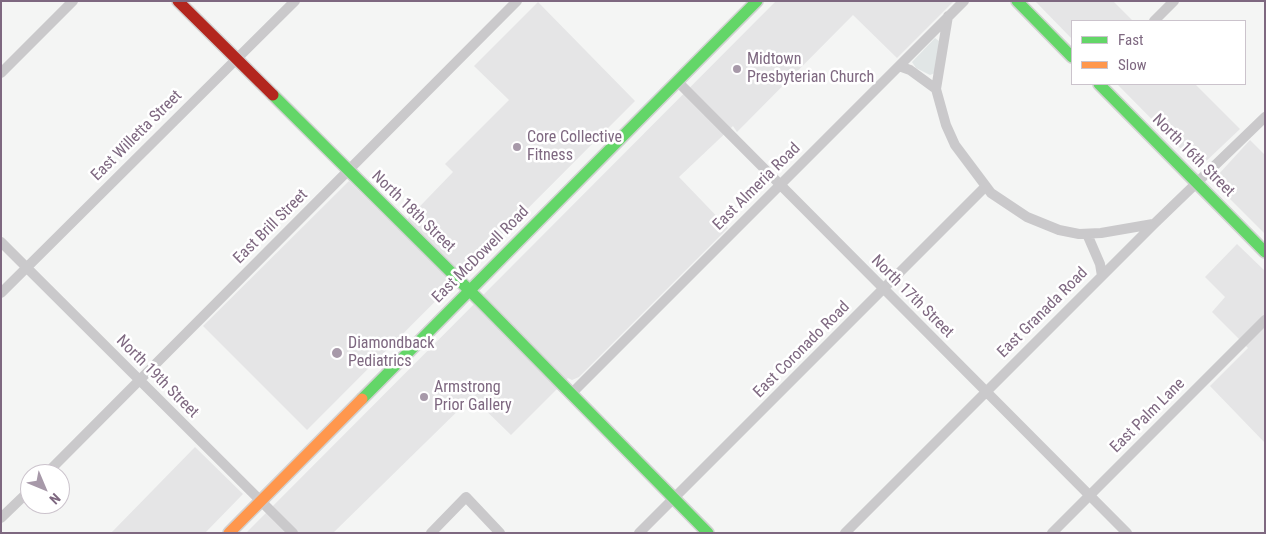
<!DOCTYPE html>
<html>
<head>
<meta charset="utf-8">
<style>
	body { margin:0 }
	#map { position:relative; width:1266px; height:534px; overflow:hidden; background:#f4f5f4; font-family:"Roboto Condensed",sans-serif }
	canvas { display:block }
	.frame { position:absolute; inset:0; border:2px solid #7e6880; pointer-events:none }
	.legend { position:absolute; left:1071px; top:20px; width:175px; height:65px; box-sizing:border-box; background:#fff; border:1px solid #cbc3cc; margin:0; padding:6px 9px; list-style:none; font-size:15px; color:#7e6880 }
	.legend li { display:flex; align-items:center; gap:10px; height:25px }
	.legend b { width:25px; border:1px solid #cbc3cc }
	.north { position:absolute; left:20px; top:464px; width:50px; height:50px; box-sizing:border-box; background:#fff; border:1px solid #cbc3cc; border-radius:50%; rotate:135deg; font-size:14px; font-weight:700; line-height:20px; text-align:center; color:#7e6880 }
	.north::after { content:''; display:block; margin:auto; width:18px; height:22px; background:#a799a9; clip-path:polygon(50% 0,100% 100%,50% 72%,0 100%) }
</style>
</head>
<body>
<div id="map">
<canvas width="1266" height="534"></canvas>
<div class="frame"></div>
<ul class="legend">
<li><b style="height:6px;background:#63d668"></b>Fast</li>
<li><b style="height:6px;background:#ff974d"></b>Slow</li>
</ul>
<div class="north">N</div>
</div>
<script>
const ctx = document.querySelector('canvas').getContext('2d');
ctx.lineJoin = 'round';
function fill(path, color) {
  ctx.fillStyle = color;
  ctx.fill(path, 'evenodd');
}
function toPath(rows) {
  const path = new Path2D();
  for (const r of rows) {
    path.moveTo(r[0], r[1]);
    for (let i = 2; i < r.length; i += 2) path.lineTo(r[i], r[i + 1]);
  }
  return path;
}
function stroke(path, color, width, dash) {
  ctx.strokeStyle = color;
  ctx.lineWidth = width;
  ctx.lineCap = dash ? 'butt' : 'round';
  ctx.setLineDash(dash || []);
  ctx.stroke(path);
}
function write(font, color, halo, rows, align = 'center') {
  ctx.font = font + ' "Roboto Condensed",sans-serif';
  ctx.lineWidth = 5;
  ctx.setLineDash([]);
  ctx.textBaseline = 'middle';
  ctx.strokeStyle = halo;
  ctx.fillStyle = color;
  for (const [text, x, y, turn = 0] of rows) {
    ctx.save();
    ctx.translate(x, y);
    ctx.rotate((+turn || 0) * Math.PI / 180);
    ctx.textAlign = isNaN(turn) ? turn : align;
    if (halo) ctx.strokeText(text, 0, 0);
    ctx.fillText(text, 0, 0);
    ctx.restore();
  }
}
const built = toPath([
	[776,1,954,1,897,58,853,15,737,132,733,126,679,177,728,228,579,377,572,380,568,378,511,435,472,397,333,533,246,533],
	[1035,1,1113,1,1133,21,1072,21,1072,39],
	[538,2,635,101,307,430,203,326,349,181,398,229,453,172,445,164,509,100,474,66],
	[1117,84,1195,84,1240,129,1202,165,1194,162],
	[1250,140,1265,155,1265,234,1216,185,1217,176],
	[1237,244,1265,271,1265,443,1210,386,1248,348,1212,312,1225,297,1205,277],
	[195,447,243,494,205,533,111,533]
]);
const green = toPath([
	[935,38,939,41,935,73,930,75,916,68,912,62]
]);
const street = toPath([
	[948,16,936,89,946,125,955,145,991,193,1027,217,1059,230,1079,234,1101,233,1153,224],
	[1154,21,1174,1],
	[899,66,910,70,936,89],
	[1,73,73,1],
	[677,81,1127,533],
	[1087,234,1100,264,1102,276],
	[1,242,293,533],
	[1,293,295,1],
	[572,393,964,1],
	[46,474,517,1],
	[1,518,30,490],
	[431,533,466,497,500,533],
	[639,533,985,187],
	[845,533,1154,224,1265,117],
	[1052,533,1265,320]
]);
const fast = toPath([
	[1017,1,1072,57],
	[1099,84,1265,252],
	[273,95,484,305,708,533],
	[362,399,757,1]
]);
const slow = toPath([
	[229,533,362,399]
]);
const jam = toPath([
	[178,1,273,95]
]);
const markers = [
	[737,69,5,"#a799a9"],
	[517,147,5,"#a799a9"],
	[337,353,6,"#a799a9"],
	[424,397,5,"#a799a9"]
];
const poiNames = [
	["Midtown",747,60],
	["Presbyterian Church",747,78],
	["Core Collective",527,138],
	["Fitness",527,156],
	["Diamondback",348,344],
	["Pediatrics",348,362],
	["Armstrong",434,388],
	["Prior Gallery",434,406]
];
const streetNames = [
	["East Willetta Street",137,136,-45],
	["North 16th Street",1193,156,45],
	["East Almeria Road",757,187,-45],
	["North 18th Street",413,212,44],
	["East Brill Street",271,227,-45],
	["East McDowell Road",481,255,-45],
	["North 17th Street",912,297,45],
	["East Granada Road",1043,313,-45],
	["East Coronado Road",802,350,-45],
	["North 19th Street",157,377,45],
	["East Palm Lane",1148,416,-45]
];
fill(built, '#e5e5e6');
fill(green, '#e1e6e6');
stroke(fast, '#d2d2d2', 14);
stroke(slow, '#d2d2d2', 14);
stroke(jam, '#d2d2d2', 14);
stroke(street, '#cac9cb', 10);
stroke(fast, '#63d668', 11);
stroke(slow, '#ff974d', 11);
stroke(jam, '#b3261e', 11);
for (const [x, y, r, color] of markers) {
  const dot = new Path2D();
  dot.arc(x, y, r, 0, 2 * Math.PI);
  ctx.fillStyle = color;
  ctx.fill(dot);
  stroke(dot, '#fff', 2);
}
write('16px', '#7e6880', '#fff', poiNames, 'left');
write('16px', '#7e6880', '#fff', streetNames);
</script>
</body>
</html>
